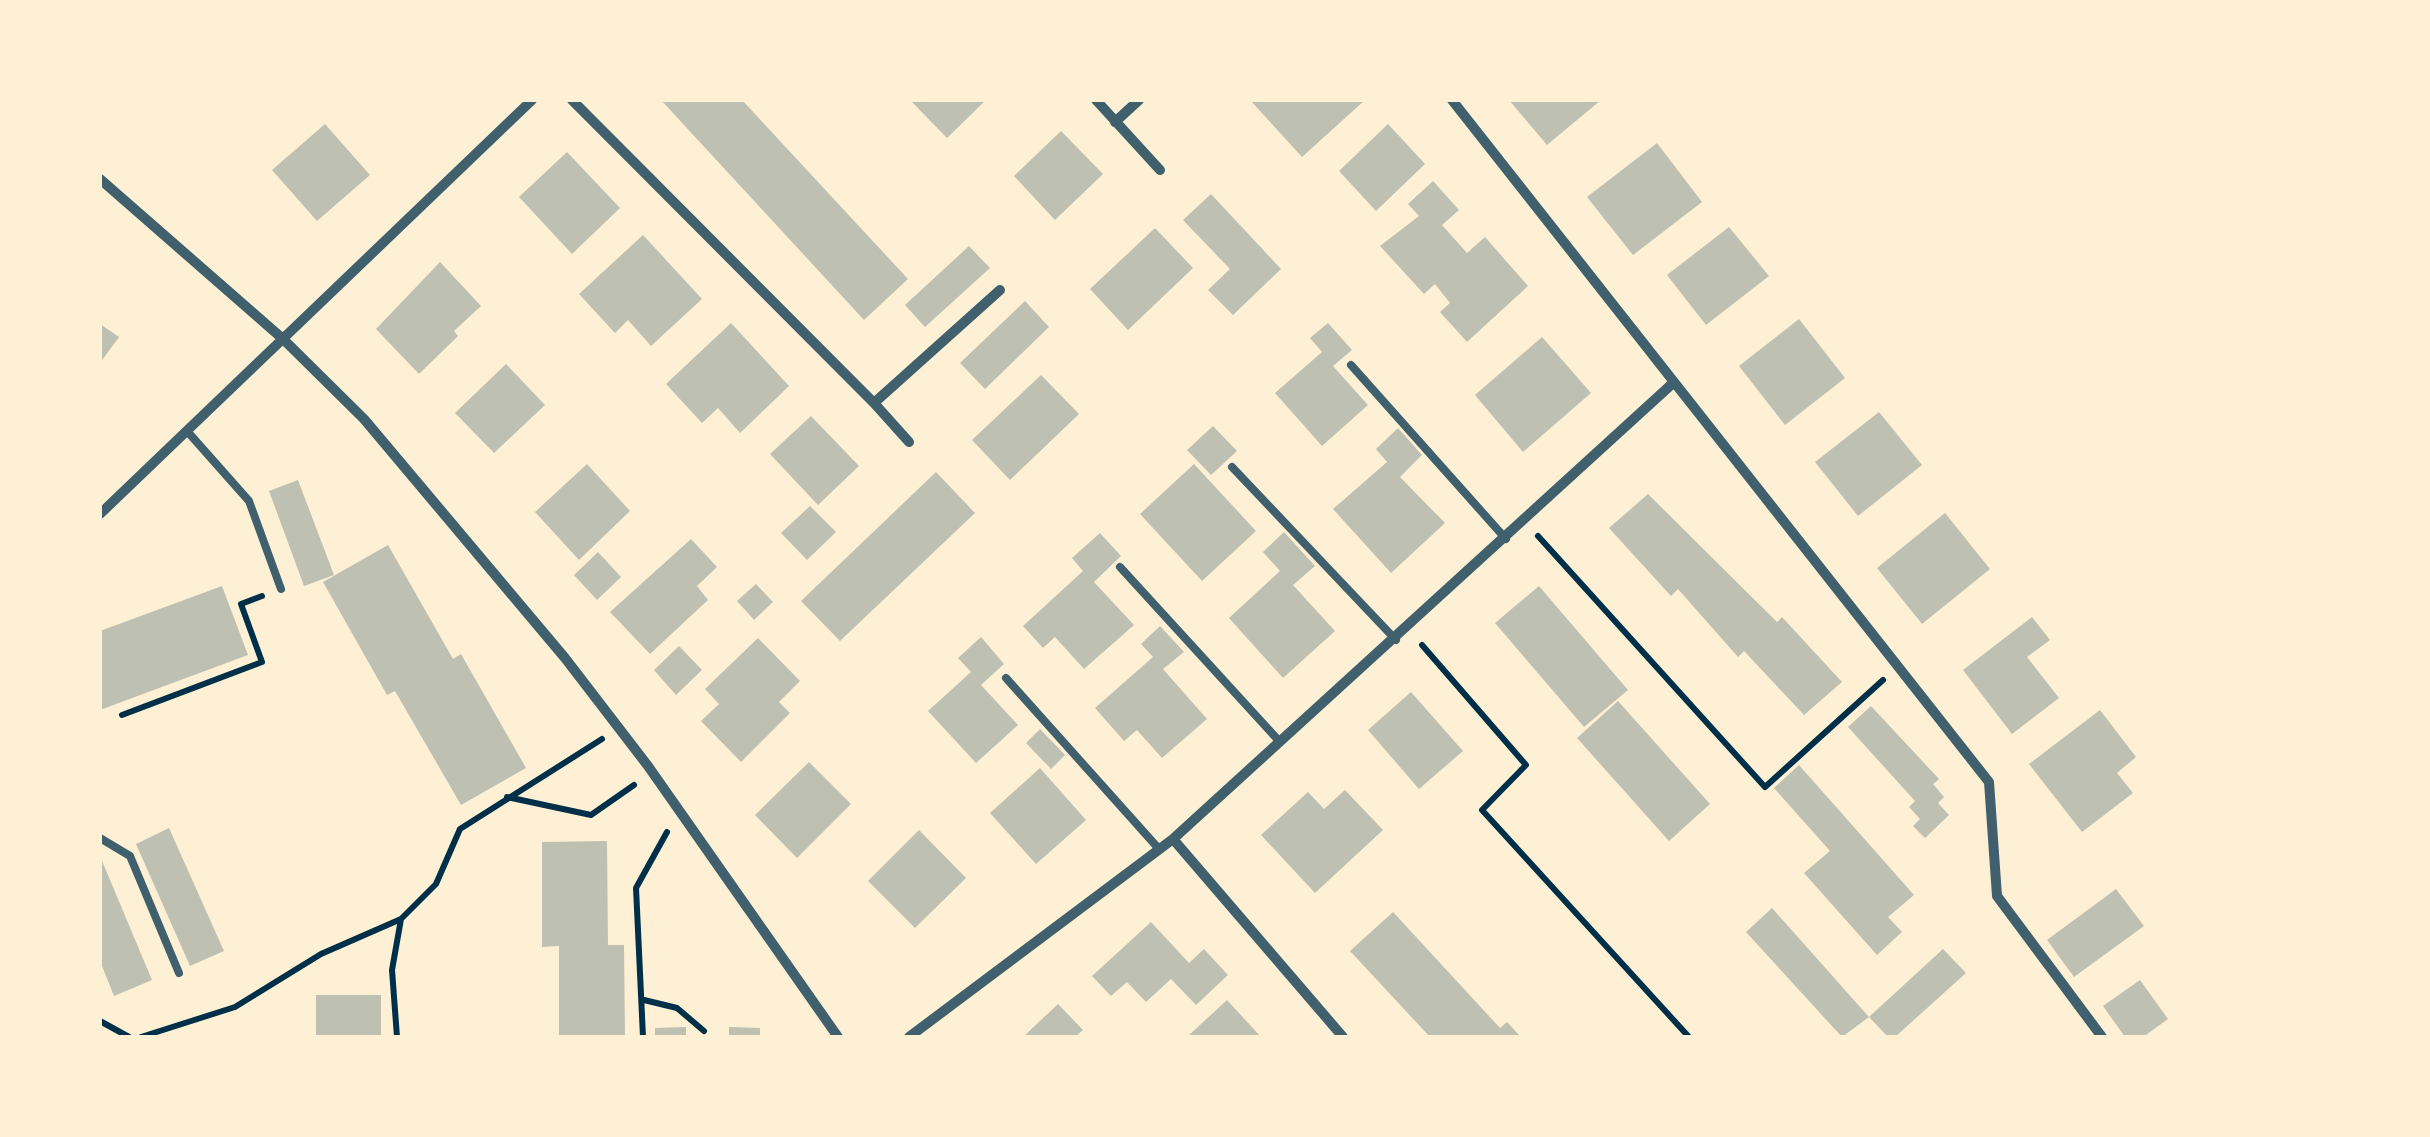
<!DOCTYPE html>
<html>
<head>
<meta charset="utf-8">
<style>
	body { margin:0 }
	#map { position:relative; width:2430px; height:1137px; overflow:hidden; background:#fdf0d5; font-family:"Work Sans",sans-serif }
	canvas { display:block }
	.frame { position:absolute; inset:0; border:102px solid #fdf0d5; pointer-events:none }
</style>
</head>
<body>
<div id="map">
<canvas width="2430" height="1137"></canvas>
<div class="frame"></div>
</div>
<script>
const ctx = document.querySelector('canvas').getContext('2d');
ctx.lineJoin = 'round';
function fill(path, color) {
  ctx.fillStyle = color;
  ctx.fill(path, 'evenodd');
}
function toPath(rows) {
  const path = new Path2D();
  for (const r of rows) {
    path.moveTo(r[0], r[1]);
    for (let i = 2; i < r.length; i += 2) path.lineTo(r[i], r[i + 1]);
  }
  return path;
}
function stroke(path, color, width, dash) {
  ctx.strokeStyle = color;
  ctx.lineWidth = width;
  ctx.lineCap = dash ? 'butt' : 'round';
  ctx.setLineDash(dash || []);
  ctx.stroke(path);
}
const building = toPath([
	[661,100,742,100,908,279,864,320],
	[910,100,986,100,947,138],
	[1250,100,1365,100,1302,157],
	[1509,100,1601,100,1547,145],
	[325,124,370,175,317,221,272,170],
	[1388,124,1425,164,1376,211,1339,171],
	[1061,131,1103,174,1055,220,1014,176],
	[1657,143,1702,202,1633,255,1587,197],
	[567,152,620,208,572,254,519,197],
	[1433,181,1459,210,1442,225,1467,253,1485,237,1528,286,1467,342,1440,312,1450,303,1435,284,1424,294,1380,246,1419,216,1408,204],
	[1211,194,1281,269,1233,315,1208,290,1230,269,1183,220],
	[1729,227,1769,276,1706,325,1667,275],
	[1155,228,1193,268,1128,330,1090,289],
	[643,235,702,299,651,346,628,320,615,333,579,294],
	[969,246,990,268,925,327,905,305],
	[440,262,481,306,454,331,458,336,419,374,376,329],
	[1025,301,1049,327,985,389,960,363],
	[1799,319,1845,378,1785,425,1739,366],
	[731,323,789,386,740,433,718,408,702,423,666,384],
	[1328,323,1352,350,1333,366,1368,405,1322,446,1275,393,1322,352,1310,338],
	[100,324,119,337,100,363],
	[1542,337,1591,393,1523,452,1475,395],
	[506,364,545,405,494,453,455,413],
	[1041,375,1079,414,1010,480,972,440],
	[1879,412,1922,465,1858,516,1815,462],
	[811,416,859,466,818,505,770,454],
	[1213,426,1237,451,1211,475,1187,450],
	[1398,428,1422,455,1400,477,1445,523,1391,573,1333,509,1387,462,1376,449],
	[587,464,630,511,579,560,535,512],
	[1194,464,1256,531,1202,581,1140,514],
	[936,472,975,513,840,641,801,601],
	[298,480,334,575,304,586,269,491],
	[1648,494,1777,622,1782,617,1842,682,1804,715,1744,651,1738,657,1678,589,1671,596,1609,528],
	[810,506,836,532,807,560,781,533],
	[1945,513,1990,569,1922,624,1877,568],
	[1284,532,1315,566,1293,585,1335,631,1283,678,1229,618,1280,571,1263,552],
	[1100,533,1121,556,1094,582,1134,625,1084,669,1055,637,1043,648,1023,626,1083,571,1072,558],
	[691,539,717,567,697,586,708,600,650,654,610,612],
	[388,545,453,659,461,654,526,768,461,805,395,691,387,695,323,582],
	[598,552,621,577,597,600,574,575],
	[756,584,773,602,754,620,737,601],
	[222,586,248,655,100,710,100,631],
	[1539,586,1628,690,1584,727,1495,623],
	[2032,617,2050,640,2027,657,2059,698,2012,734,1963,670],
	[1160,626,1184,652,1163,669,1207,719,1162,758,1137,730,1124,741,1095,708,1153,657,1141,644],
	[981,637,1004,664,981,685,1018,725,976,763,928,711,971,672,958,658],
	[758,638,800,681,779,702,790,713,741,762,701,721,719,704,705,689],
	[679,646,702,670,676,695,654,670],
	[1411,692,1463,751,1419,789,1368,730],
	[1618,701,1710,804,1669,841,1577,738],
	[1871,706,1939,779,1933,784,1944,797,1938,803,1949,815,1925,838,1913,826,1920,819,1909,807,1915,801,1848,727],
	[2100,710,2136,757,2117,773,2133,793,2082,832,2029,764],
	[1040,729,1065,755,1051,769,1026,743],
	[809,762,851,804,797,858,755,815],
	[1799,765,1914,895,1888,917,1902,932,1877,955,1804,873,1830,851,1774,788],
	[1040,768,1086,820,1036,864,990,813],
	[1345,790,1383,830,1315,893,1261,835,1308,792,1324,809],
	[169,828,224,951,190,966,136,844],
	[919,830,966,878,915,928,868,881],
	[607,841,608,945,624,945,625,1037,559,1037,559,946,542,947,542,842],
	[100,856,152,980,114,996,100,961],
	[2116,889,2144,926,2074,977,2047,940],
	[1772,908,1869,1017,1943,949,1966,973,1895,1037,1888,1037,1869,1017,1842,1037,1746,932],
	[1393,912,1500,1028,1507,1022,1521,1037,1430,1037,1350,951],
	[1151,922,1189,963,1204,949,1228,975,1196,1005,1171,979,1146,1002,1127,982,1111,996,1092,976],
	[2140,980,2168,1019,2143,1037,2125,1037,2103,1006],
	[316,995,381,995,381,1037,316,1037],
	[1227,1000,1261,1037,1187,1037],
	[1058,1004,1083,1030,1075,1037,1023,1037],
	[686,1027,686,1037,655,1037,655,1028],
	[729,1027,760,1028,760,1037,729,1037]
]);
const path = toPath([
	[1538,536,1765,787,1883,680],
	[1422,645,1526,765,1482,810,1689,1037],
	[122,715,262,662,241,604,262,596],
	[507,797,591,815,634,785],
	[644,1000,677,1008,704,1031],
	[100,1021,129,1037],
	[141,1037,235,1007,321,954,401,919,436,884,460,829,602,739],
	[397,1037,392,970,401,919],
	[643,1037,636,888,667,832]
]);
const service = toPath([
	[1351,365,1506,539],
	[187,431,249,501,281,589],
	[1232,467,1396,640],
	[1120,567,1280,742],
	[1006,678,1159,849],
	[100,838,130,856,179,973]
]);
const minor = toPath([
	[572,100,874,403],
	[1096,100,1160,170],
	[1452,100,1989,782,1997,896,2102,1037],
	[1115,122,1139,100],
	[100,179,283,339,364,419,565,658,648,766,838,1037],
	[909,442,874,403,1000,290],
	[100,514,532,100],
	[1173,839,1343,1037],
	[909,1037,1173,839,1672,384]
]);
fill(building, '#bec0b2');
stroke(path, '#003049', 6);
stroke(service, '#3f606c', 8);
stroke(minor, '#3f606c', 10);
</script>
</body>
</html>
